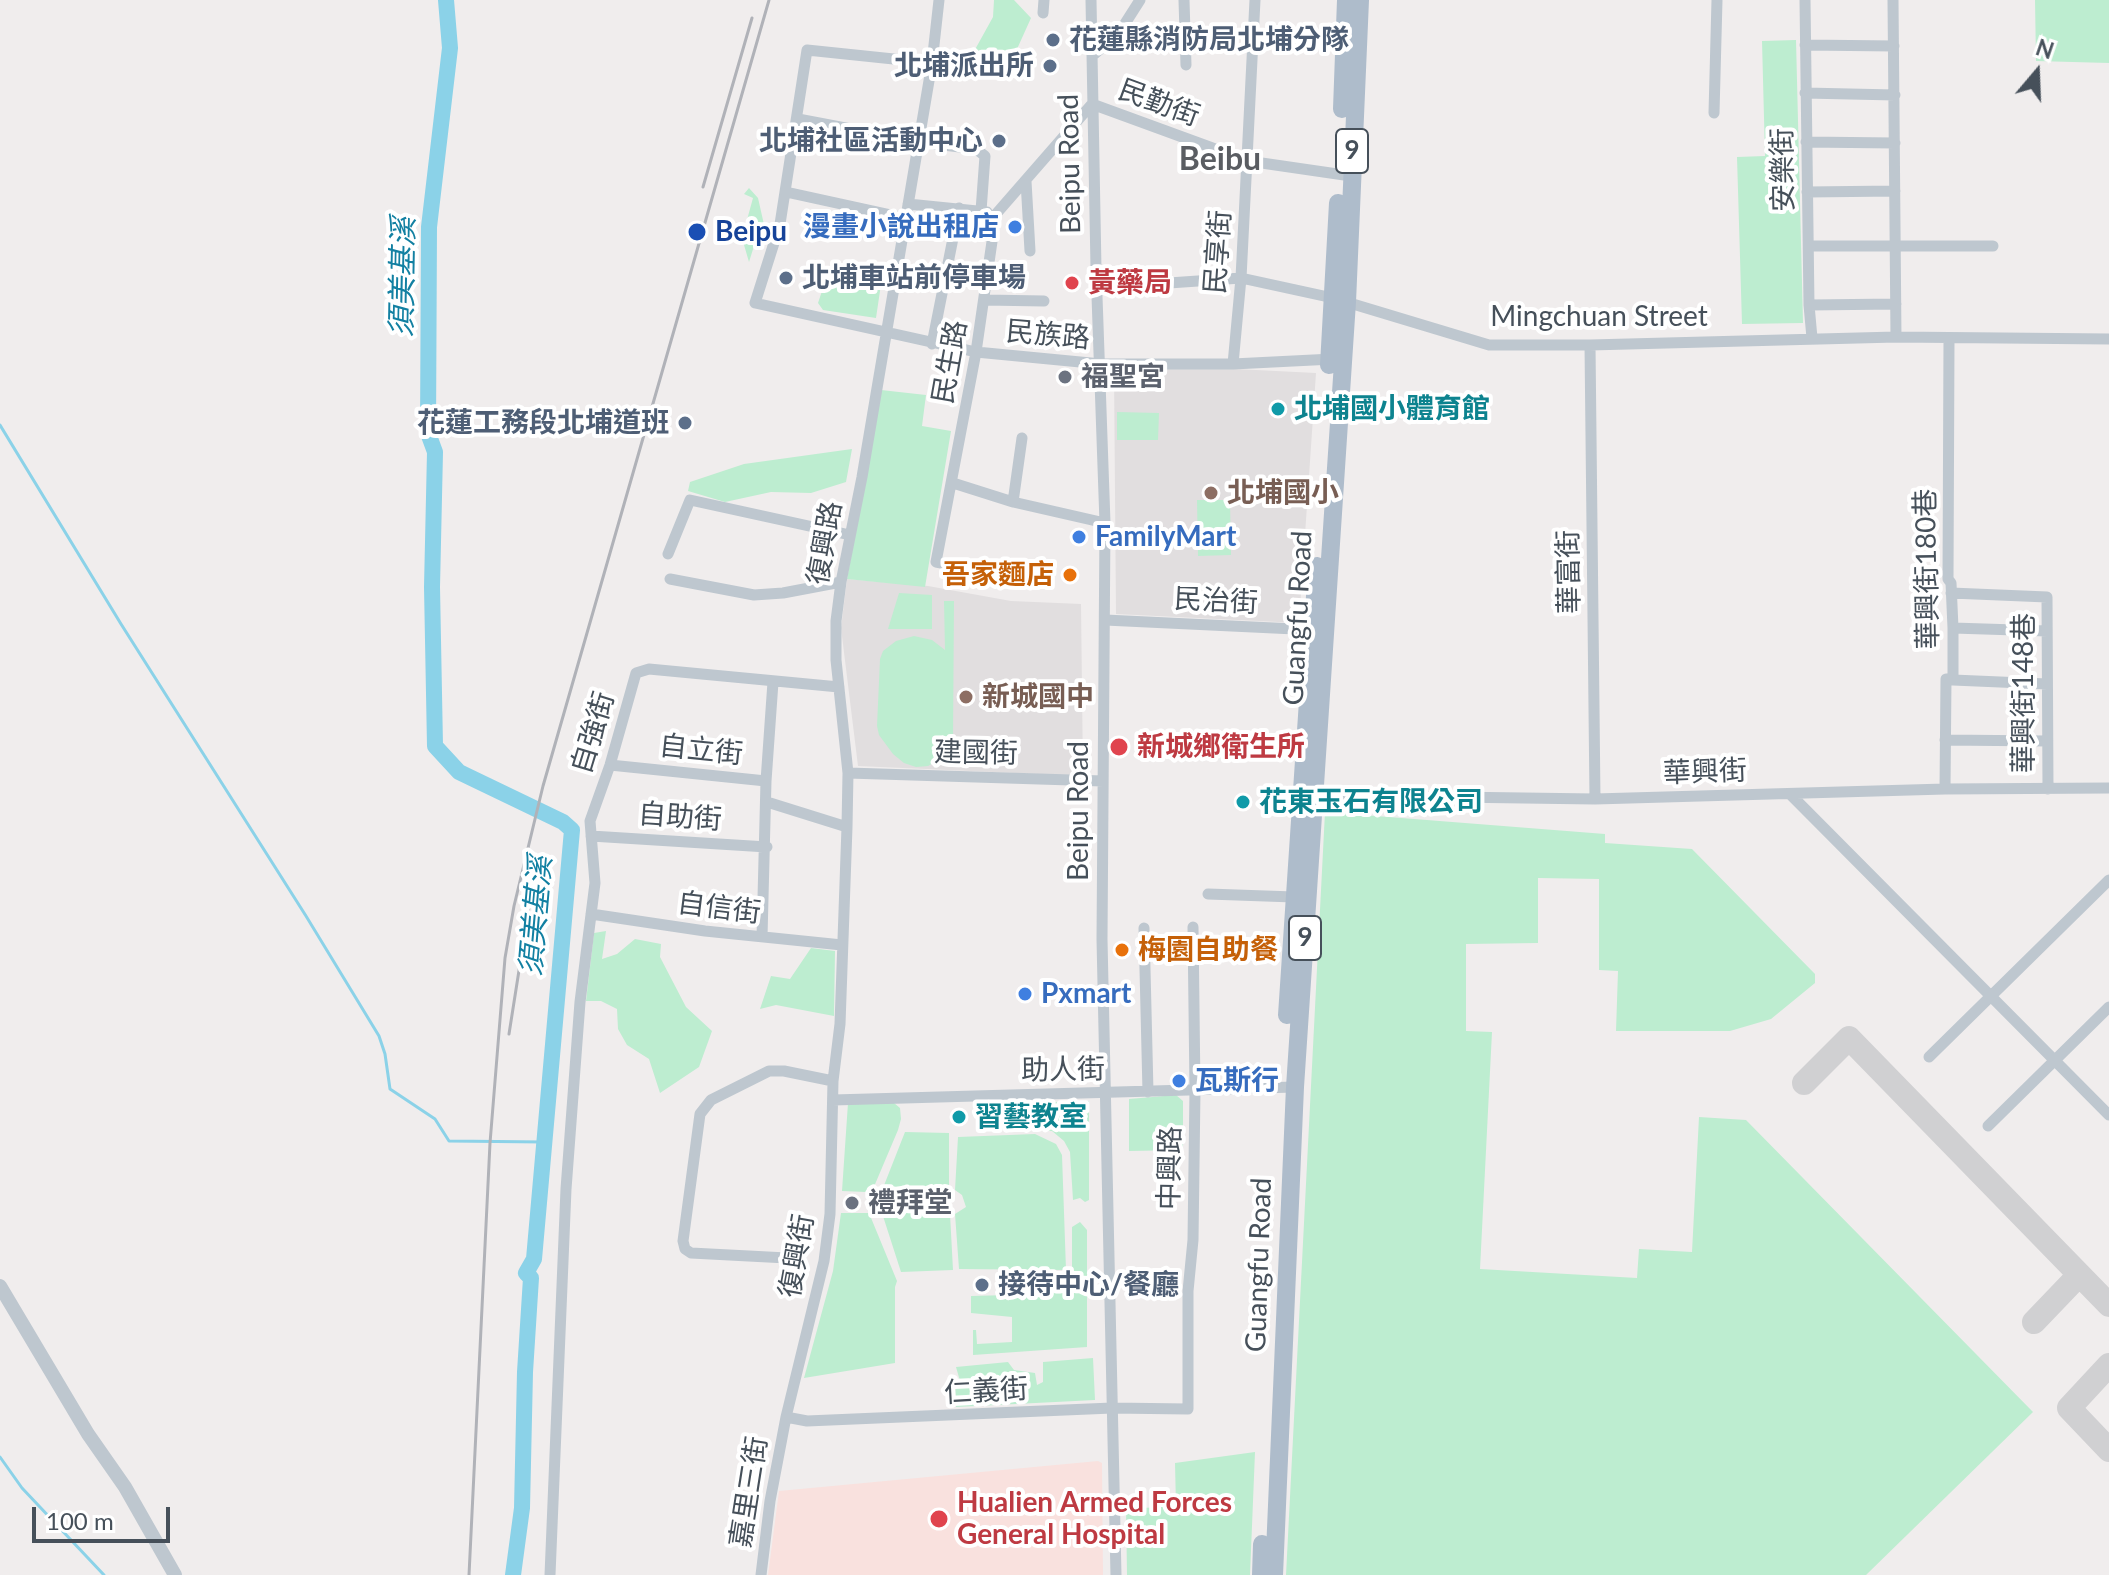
<!DOCTYPE html>
<html>
<head>
<meta charset="utf-8">
<style>
	body { margin:0 }
	#map { position:relative; width:2109px; height:1575px; overflow:hidden; background:#f0eded; font-family:Lato,sans-serif }
	canvas { display:block }
	.north { position:absolute; left:1997px; top:32px; width:80px; height:80px; -webkit-text-stroke:6px #fff; paint-order:stroke; rotate:19deg; font-size:22px; font-weight:700; line-height:32px; text-align:center; color:#46505a }
	.north::after { content:''; display:block; margin:auto; width:28px; height:36px; background:#46505a; clip-path:polygon(50% 0,100% 100%,50% 72%,0 100%) }
	.scale { position:absolute; left:32px; top:1507px; width:138px; height:36px; box-sizing:border-box; border:4px solid #46505a; border-top:0; padding-left:10px; font-size:24px; line-height:28px; white-space:nowrap; color:#46505a; -webkit-text-stroke:6px #fff; paint-order:stroke }
</style>
</head>
<body>
<div id="map">
<canvas width="2109" height="1575"></canvas>
<div class="north">N</div>
<div class="scale">100 m</div>
</div>
<script>
const ctx = document.querySelector('canvas').getContext('2d');
ctx.lineJoin = 'round';
function fill(path, color) {
  ctx.fillStyle = color;
  ctx.fill(path, 'evenodd');
}
function toPath(rows) {
  const path = new Path2D();
  for (const r of rows) {
    path.moveTo(r[0], r[1]);
    for (let i = 2; i < r.length; i += 2) path.lineTo(r[i], r[i + 1]);
  }
  return path;
}
function stroke(path, color, width, dash) {
  ctx.strokeStyle = color;
  ctx.lineWidth = width;
  ctx.lineCap = dash ? 'butt' : 'round';
  ctx.setLineDash(dash || []);
  ctx.stroke(path);
}
function write(font, color, halo, rows, align = 'center') {
  ctx.font = font + ' Lato,"Noto Sans TC",sans-serif';
  ctx.lineWidth = 8;
  ctx.setLineDash([]);
  ctx.textBaseline = 'middle';
  ctx.strokeStyle = halo;
  ctx.fillStyle = color;
  for (const [text, x, y, turn = 0] of rows) {
    ctx.save();
    ctx.translate(x, y);
    ctx.rotate((+turn || 0) * Math.PI / 180);
    ctx.textAlign = isNaN(turn) ? turn : align;
    if (halo) ctx.strokeText(text, 0, 0);
    ctx.fillText(text, 0, 0);
    ctx.restore();
  }
}
const education = toPath([
	[1216,368,1316,373,1299,623,1116,614,1114,370],
	[847,579,928,586,1011,601,1081,604,1083,776,858,766,841,628]
]);
const medical = toPath([
	[1098,1461,1102,1463,1103,1575,768,1575,779,1491]
]);
const green = toPath([
	[994,0,1014,0,1031,18,1008,69,972,55,993,17],
	[2035,0,2109,0,2109,63,2036,61],
	[1796,40,1803,323,1742,324,1737,157,1765,156,1762,41],
	[749,188,758,198,765,229,770,231,759,230,749,262,742,238,753,198,744,194],
	[831,264,884,264,876,318,823,310,818,303],
	[881,390,926,395,922,426,951,431,925,587,847,579],
	[1117,412,1159,413,1158,440,1117,440],
	[852,449,846,482,811,493,771,492,725,502,688,491,690,482,744,464],
	[1197,500,1230,500,1231,555,1198,556],
	[899,593,932,595,932,629,888,629],
	[944,601,954,601,953,741,950,749,938,760,928,766,916,767,904,763,893,754,879,735,877,726,880,659,883,651,896,641,914,636,932,640,945,650],
	[1325,812,1605,834,1605,843,1692,849,1815,974,1815,983,1771,1019,1730,1031,1616,1031,1618,971,1599,970,1599,879,1538,878,1538,943,1466,944,1466,1031,1492,1032,1480,1269,1637,1278,1639,1249,1692,1252,1699,1117,1746,1120,2033,1412,1866,1575,1286,1575],
	[606,931,602,959,617,954,635,939,661,944,660,957,686,1007,712,1031,699,1067,660,1093,649,1059,627,1045,618,1029,617,1009,601,1001,586,1001,594,933],
	[811,948,835,951,834,1016,776,1005,760,1009,771,976,790,979],
	[1176,1095,1183,1101,1183,1150,1129,1151,1129,1099],
	[1089,1101,1089,1200,1085,1202,1080,1198,1073,1200,1070,1152,1064,1141,1052,1131,1008,1127,1007,1104],
	[848,1103,894,1103,900,1108,901,1119,898,1130,873,1189,866,1192,842,1191],
	[905,1132,949,1133,949,1193,944,1198,882,1198,881,1193],
	[1035,1134,1056,1144,1062,1155,1066,1270,959,1269,955,1214,966,1207,962,1195,955,1190,958,1137],
	[887,1205,942,1206,947,1210,950,1214,953,1270,901,1272,882,1213,882,1209],
	[841,1213,869,1213,897,1281,895,1287,895,1363,804,1378,833,1271],
	[1080,1222,1087,1230,1087,1347,973,1355,973,1330,976,1330,977,1344,1012,1342,1012,1317,971,1313,971,1296,1009,1295,1011,1281,1072,1278,1072,1227],
	[1093,1358,1095,1400,956,1407,955,1383,960,1381,956,1367,1008,1362,1014,1370,1035,1373,1037,1385,1043,1382,1043,1362],
	[1255,1452,1250,1575,1127,1575,1126,1509,1176,1506,1175,1463]
]);
const stream = toPath([
	[0,425,121,624,306,916,379,1036,385,1054,390,1089,435,1119,449,1141,544,1142],
	[0,1457,22,1488,104,1575]
]);
const river = toPath([
	[446,0,450,48,429,227,428,433,435,452,432,587,435,746,459,772,563,822,572,830,534,1259,526,1273,531,1278,525,1372,522,1508,513,1575]
]);
const taxiway = toPath([
	[1804,1083,1849,1038,2109,1305],
	[2034,1322,2079,1275],
	[2109,1365,2069,1408,2109,1450]
]);
const minor = toPath([
	[1091,0,1096,268,1105,523,1102,939,1116,1575],
	[1184,0,1186,65],
	[1805,0,1809,305,1812,338],
	[1893,0,1896,337],
	[1043,13,1044,0],
	[1805,45,1894,46],
	[1092,56,1119,33,1140,0],
	[932,63,807,50,780,224,755,303,976,352,1101,364,1233,364,1333,359],
	[1805,93,1895,95],
	[1714,113,1717,0],
	[798,119,919,142,976,149,985,156,981,211],
	[1806,142,1895,143],
	[1026,181,1030,251],
	[786,192,905,218],
	[1807,192,1895,191],
	[908,204,987,212],
	[1809,246,1993,246],
	[1097,288,1241,278,1333,298,1489,345,1590,345,1896,337,2109,339],
	[985,300,1044,301],
	[1809,305,1896,304],
	[1949,339,1948,579,1951,583,1953,628,1953,680],
	[932,344,959,208],
	[1590,345,1595,799],
	[1233,364,1241,278,1255,0],
	[953,483,1013,502,1105,523],
	[1013,502,1022,438],
	[668,554,690,500,850,535],
	[1003,575,936,562,976,352,996,214,1092,104,1248,161,1351,176],
	[670,579,754,595,783,593,841,582],
	[1951,593,2047,597,2048,789],
	[1105,620,1316,630],
	[1953,628,2047,631],
	[1953,680,2047,684],
	[1945,740,2047,741],
	[610,765,766,781,762,937],
	[848,773,1103,781],
	[766,781,773,682],
	[1945,789,1946,679,1953,680],
	[1790,794,2109,1115],
	[1310,795,1595,799,1945,789,2109,788],
	[767,802,847,827],
	[591,836,767,847],
	[1208,894,1294,897],
	[591,914,705,931,842,945],
	[1144,928,1148,1092],
	[1929,1057,2109,880],
	[833,1100,1295,1087],
	[1988,1126,2109,1007],
	[787,1258,691,1253,685,1249,683,1241,700,1114,711,1100,769,1071,784,1071,833,1081],
	[786,1417,807,1421,1112,1408,1188,1409,1188,1291,1193,1240,1195,1090,1193,927],
	[550,1575,566,1189,580,1002,595,883,590,821,610,765,636,673,649,669,839,687],
	[761,1575,770,1501,786,1417,824,1261,830,1214,833,1081,840,1024,847,827,848,773,836,660,836,621,841,582,862,477,932,63,939,0]
]);
const tertiary = toPath([
	[0,1286,88,1434,125,1487,175,1575]
]);
const primary = toPath([
	[1342,109,1346,0],
	[1329,365,1338,203],
	[1287,1015,1317,566],
	[1261,1575,1262,1544],
	[1274,1575,1295,1087,1347,302,1360,0]
]);
const rail = toPath([
	[703,187,752,18],
	[509,1034,537,856],
	[469,1575,490,1143,505,958,514,906,543,786,769,0]
]);
const markers = [
	[1053,40,8,"#5c6f8a"],
	[1050,66,8,"#5c6f8a"],
	[999,141,8,"#5c6f8a"],
	[1015,227,8,"#3f7fe0"],
	[697,232,10,"#1a4fb4"],
	[786,278,8,"#5c6f8a"],
	[1072,283,8,"#e0444e"],
	[1065,377,8,"#6b7280"],
	[1278,409,8,"#0f9aa8"],
	[685,423,8,"#5c6f8a"],
	[1211,493,8,"#8d6e63"],
	[1079,537,8,"#3f7fe0"],
	[1070,575,8,"#e8710a"],
	[966,697,8,"#8d6e63"],
	[1119,747,10,"#e0444e"],
	[1243,802,8,"#0f9aa8"],
	[1122,950,8,"#e8710a"],
	[1025,994,8,"#3f7fe0"],
	[1179,1081,8,"#3f7fe0"],
	[959,1117,8,"#0f9aa8"],
	[852,1203,8,"#6b7280"],
	[982,1285,8,"#5c6f8a"],
	[939,1519,10,"#e0444e"]
];
const shields = [
	[1352,151,32],
	[1305,938,32]
];
const shieldNames = [
	["9",1352,151],
	["9",1305,938]
];
const serviceNames = [
	["花蓮縣消防局北埔分隊",1069,40],
	["北埔派出所",1034,66,"right"],
	["北埔社區活動中心",983,141,"right"],
	["北埔車站前停車場",802,278],
	["花蓮工務段北埔道班",669,423,"right"],
	["接待中心/餐廳",998,1285]
];
const streetNames = [
	["民勤街",1159,103,20],
	["Beipu Road",1070,164,-91],
	["安樂街",1783,170,-91],
	["民享街",1218,252,-86],
	["Mingchuan Street",1599,317],
	["民族路",1048,335,5],
	["民生路",950,362,-80],
	["復興路",825,543,-80],
	["華興街180巷",1927,569,-91],
	["華富街",1569,572,-91],
	["民治街",1216,601,3],
	["Guangfu Road",1298,618,-87],
	["華興街148巷",2024,693,-90],
	["自強街",593,733,-73],
	["自立街",701,750,6],
	["建國街",976,753,1],
	["華興街",1705,772,-2],
	["Beipu Road",1079,811,-90],
	["自助街",680,817,4],
	["自信街",719,908,7],
	["助人街",1063,1070,-1],
	["中興路",1170,1168,-89],
	["復興街",797,1256,-80],
	["Guangfu Road",1259,1265,-88],
	["仁義街",986,1391,-3],
	["嘉里三街",749,1492,-81]
];
const shopNames = [
	["漫畫小說出租店",999,227,"right"],
	["FamilyMart",1095,537],
	["Pxmart",1041,994],
	["瓦斯行",1195,1081]
];
const transitNames = [
	["Beipu",715,232]
];
const healthNames = [
	["黃藥局",1088,283],
	["新城鄉衛生所",1137,747],
	["Hualien Armed Forces",957,1503],
	["General Hospital",957,1535]
];
const worshipNames = [
	["福聖宮",1081,377],
	["禮拜堂",868,1203]
];
const cultureNames = [
	["北埔國小體育館",1294,409],
	["花東玉石有限公司",1259,802],
	["習藝教室",975,1117]
];
const educationNames = [
	["北埔國小",1227,493],
	["新城國中",982,697]
];
const foodNames = [
	["吾家麵店",1054,575],
	["梅園自助餐",1138,950,"left"]
];
const waterNames = [
	["須美基溪",403,277,-89],
	["須美基溪",536,916,-85]
];
const quarterNames = [
	["Beibu",1220,160]
];
fill(education, '#e1dedf');
fill(medical, '#f9e1de');
fill(green, '#bdedd0');
stroke(stream, '#8bd2e8', 3);
stroke(river, '#8bd2e8', 16);
stroke(taxiway, '#d0d0d2', 24);
stroke(minor, '#bec7cf', 11);
stroke(tertiary, '#bec7cf', 14);
stroke(primary, '#aebccb', 18);
stroke(rail, '#b0b2b8', 3);
for (const [x, y, r, color] of markers) {
  const dot = new Path2D();
  dot.arc(x, y, r, 0, 2 * Math.PI);
  ctx.fillStyle = color;
  ctx.fill(dot);
  stroke(dot, '#fff', 3);
}
for (const [x, y, w] of shields) {
  const box = new Path2D();
  box.roundRect(x - w / 2, y - 22, w, 44, 6);
  ctx.fillStyle = '#fff';
  ctx.fill(box);
  stroke(box, '#46505a', 2);
}
write('bold 26px', '#46505a', null, shieldNames);
write('bold 28px', '#4e5e75', '#fff', serviceNames, 'left');
write('28px', '#46505a', '#fff', streetNames);
write('bold 28px', '#366cbe', '#fff', shopNames, 'left');
write('bold 28px', '#164399', '#fff', transitNames, 'left');
write('bold 28px', '#be3a42', '#fff', healthNames, 'left');
write('bold 28px', '#5b616d', '#fff', worshipNames, 'left');
write('bold 28px', '#0d838f', '#fff', cultureNames, 'left');
write('bold 28px', '#785e54', '#fff', educationNames, 'left');
write('bold 28px', '#c56008', '#fff', foodNames, 'right');
write('italic 30px', '#1280a2', '#fff', waterNames);
write('bold 32px', '#5a5d62', '#fff', quarterNames);
</script>
</body>
</html>
